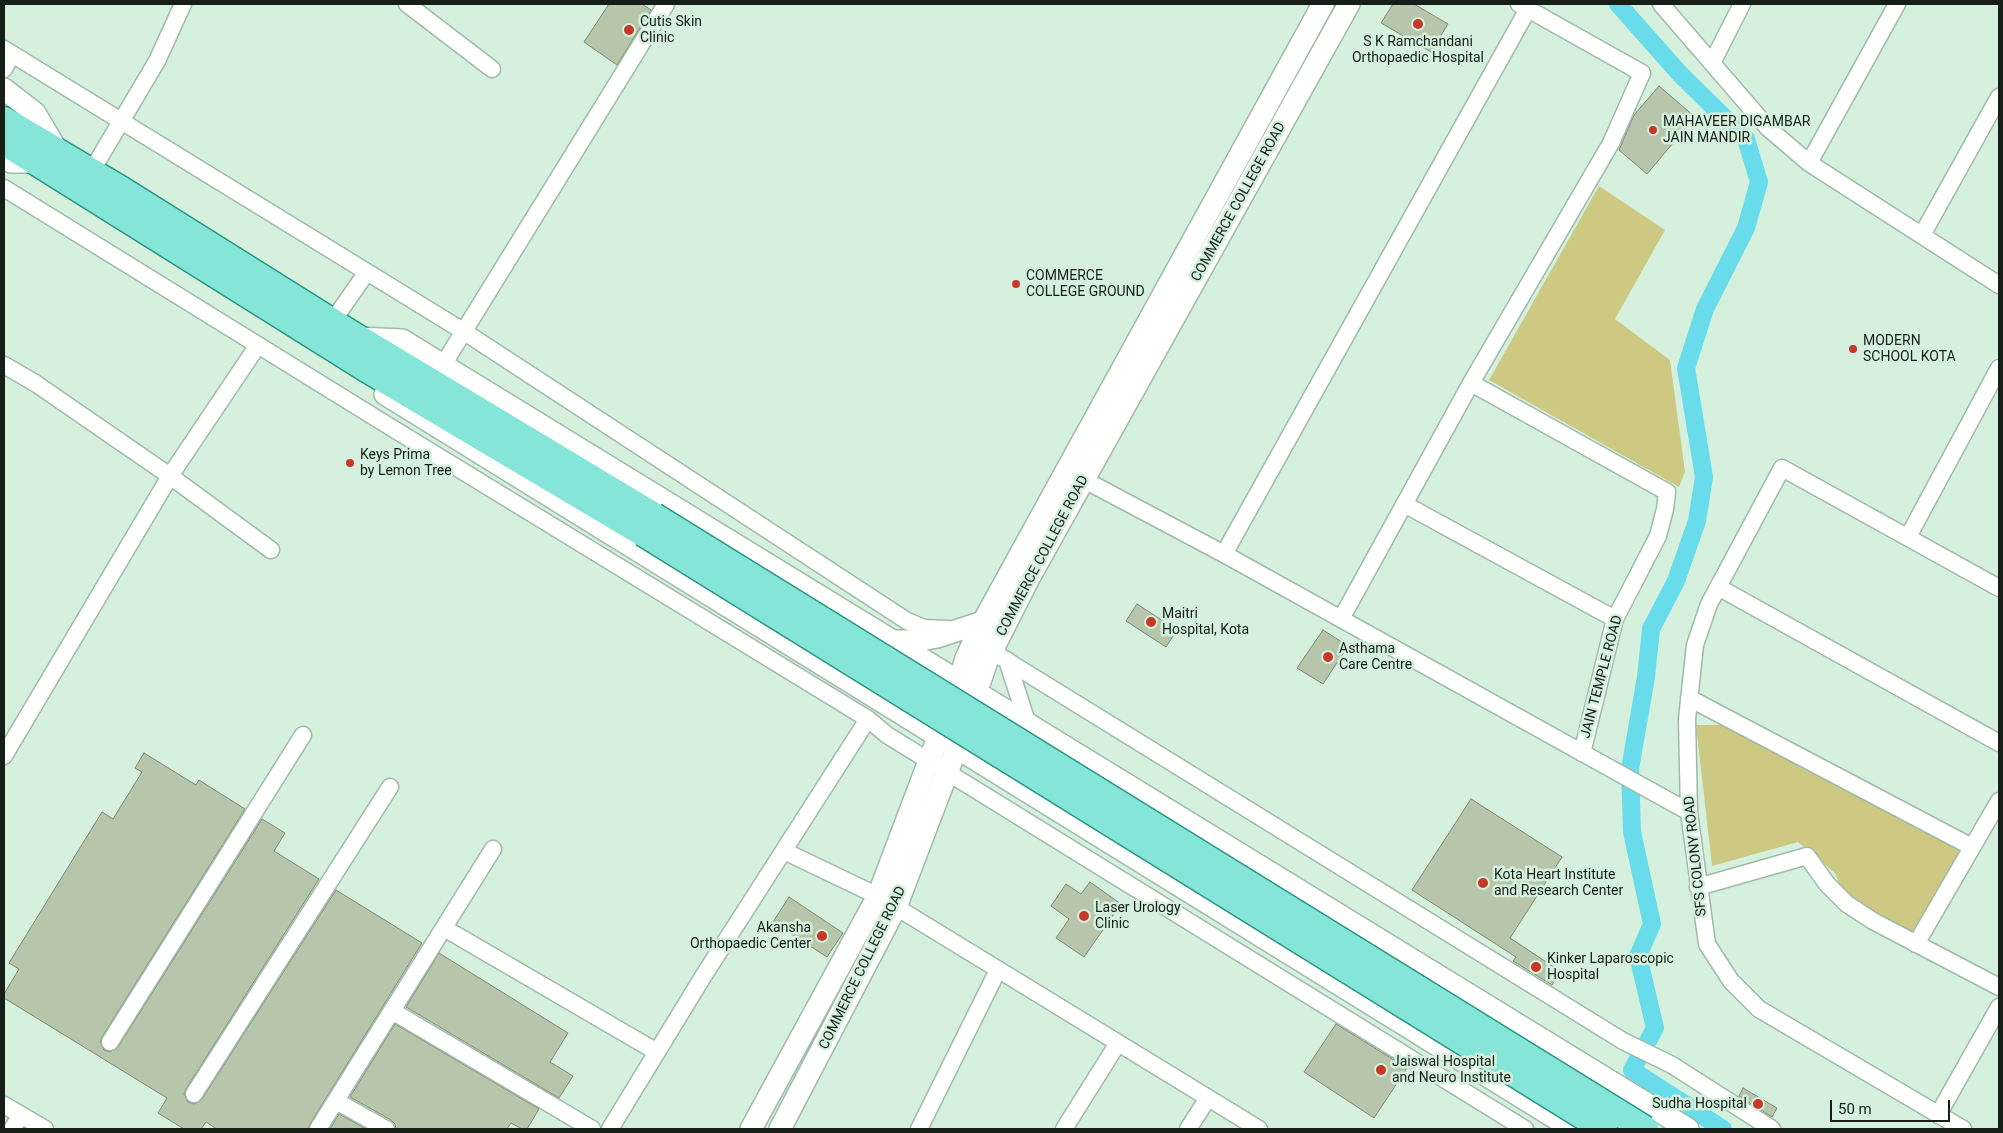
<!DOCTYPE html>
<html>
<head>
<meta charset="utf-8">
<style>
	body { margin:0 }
	#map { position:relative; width:2003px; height:1133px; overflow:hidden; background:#d5f0dd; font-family:Roboto,sans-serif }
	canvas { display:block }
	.frame { position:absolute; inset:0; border:5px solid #151f18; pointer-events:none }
	.scale { position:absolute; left:1830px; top:1100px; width:120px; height:22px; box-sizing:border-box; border:2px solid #151f18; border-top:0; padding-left:6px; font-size:15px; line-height:18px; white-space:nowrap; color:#151f18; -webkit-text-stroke:4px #d5f0dd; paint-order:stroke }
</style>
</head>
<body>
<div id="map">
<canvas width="2003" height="1133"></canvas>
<div class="frame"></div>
<div class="scale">50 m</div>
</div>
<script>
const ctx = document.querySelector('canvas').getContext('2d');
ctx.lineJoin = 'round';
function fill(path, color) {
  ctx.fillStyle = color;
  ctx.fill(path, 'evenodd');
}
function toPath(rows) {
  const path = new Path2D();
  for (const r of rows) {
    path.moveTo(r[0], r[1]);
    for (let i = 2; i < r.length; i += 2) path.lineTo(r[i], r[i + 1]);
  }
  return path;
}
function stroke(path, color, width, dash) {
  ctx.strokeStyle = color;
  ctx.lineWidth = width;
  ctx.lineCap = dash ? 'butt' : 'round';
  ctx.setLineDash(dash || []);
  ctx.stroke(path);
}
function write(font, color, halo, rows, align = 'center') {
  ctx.font = font + ' Roboto,sans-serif';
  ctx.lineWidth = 5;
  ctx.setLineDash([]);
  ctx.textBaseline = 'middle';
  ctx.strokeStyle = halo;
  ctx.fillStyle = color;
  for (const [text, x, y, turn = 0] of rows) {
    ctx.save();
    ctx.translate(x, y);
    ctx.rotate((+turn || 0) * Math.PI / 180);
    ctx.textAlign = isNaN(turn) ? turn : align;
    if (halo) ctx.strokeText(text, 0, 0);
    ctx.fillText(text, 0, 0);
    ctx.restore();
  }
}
const green = toPath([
	[1599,186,1665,230,1615,319,1670,360,1685,472,1679,487,1489,380],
	[1696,725,1724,725,1962,850,1914,933,1859,903,1840,885,1835,873,1798,842,1712,866]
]);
const canal = toPath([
	[1618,4,1680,74,1746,139,1759,182,1746,228,1705,309,1686,368,1704,477,1697,521,1676,581,1651,629,1646,677,1630,769,1632,832,1652,924,1638,956,1655,1028,1632,1070,1723,1129]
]);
const building = toPath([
	[609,4,642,4,651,10,617,65,584,42,609,4],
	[1393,4,1414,4,1448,24,1431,52,1381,23,1393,4],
	[1659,86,1695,117,1647,174,1619,150,1634,115,1659,86],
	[1137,604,1177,630,1166,647,1126,621,1137,604],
	[1323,630,1348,646,1323,684,1297,668,1323,630],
	[144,753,196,785,199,780,245,809,102,1037,100,1042,104,1050,110,1052,118,1047,262,819,285,833,274,851,319,879,186,1089,184,1094,188,1102,194,1104,202,1099,336,890,422,943,310,1124,308,1129,217,1129,206,1122,201,1129,184,1129,158,1113,167,1098,4,998,4,994,19,969,9,963,102,812,113,819,142,772,135,768,144,753],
	[1471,799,1562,857,1510,938,1560,971,1552,985,1513,961,1516,957,1412,890,1471,799],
	[1090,882,1121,904,1084,957,1056,938,1069,919,1051,906,1066,884,1081,894,1090,882],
	[789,897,843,933,827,957,773,922,789,897],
	[439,953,568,1033,550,1062,573,1076,559,1098,406,1007,439,953],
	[395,1024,539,1109,527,1129,522,1129,511,1123,507,1129,396,1129,395,1124,391,1120,350,1097,395,1024],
	[1336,1024,1407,1068,1374,1118,1304,1072,1336,1024],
	[1743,1088,1777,1108,1772,1117,1739,1096,1743,1088],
	[339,1114,366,1129,330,1129,339,1114]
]);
const minor = toPath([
	[407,4,492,69],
	[1661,4,1768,128,1809,163,1999,285],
	[4,49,463,331,907,621,924,628,948,629],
	[1712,63,1742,4],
	[4,69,12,54],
	[1809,163,1897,4],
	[91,172,157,61,183,4],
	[4,188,392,428,868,719,887,735,1525,1129],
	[1922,235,1999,97],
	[332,322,367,272],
	[4,365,35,383,170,476,271,550],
	[443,365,666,4],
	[1471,383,1667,492,1665,509,1658,536,1615,619,1582,753],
	[1075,475,1224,554,1689,812],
	[1404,504,1615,619],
	[1908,537,1999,368],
	[1224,554,1528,9],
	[1718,587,1999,743],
	[1341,619,1471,383,1611,143,1642,73,1519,4],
	[983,646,1623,1041,1672,1065,1772,1129],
	[1007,660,1028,725],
	[1689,698,1972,847],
	[4,756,170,476,258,345],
	[784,851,878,896,1259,1129],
	[1698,887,1807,856,1827,884,1847,904,1873,921,1999,987],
	[444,928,657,1052],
	[1916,944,1999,801],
	[392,1011,592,1129],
	[110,1042,303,735],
	[194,1094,390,787],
	[336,1101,386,1129],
	[4,1105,45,1129],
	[1938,1115,1999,1007],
	[12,1129,21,1115],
	[318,1129,493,849],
	[610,1129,704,975,868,719],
	[919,1129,998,970],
	[1064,1129,1118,1043],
	[1188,1129,1208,1098],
	[1963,1129,1759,1009,1731,981,1707,944,1689,812,1687,719,1695,645,1709,604,1782,468,1999,588]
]);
const tertiary = toPath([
	[4,89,35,113,58,152],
	[4,157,11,162,38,162],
	[358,338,402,340,1688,1129],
	[385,394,1573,1129],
	[892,641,915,641,937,637,983,622],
	[955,696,966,658,983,622,1323,4],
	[972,705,987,661,1028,580,1349,4],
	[751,1129,878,896,943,724],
	[780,1129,896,907,962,734]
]);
const primary = toPath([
	[4,120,122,190,358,338,654,516],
	[4,142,365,368,643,533]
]);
const primaryBridge = toPath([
	[654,516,1645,1129],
	[643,533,1604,1129]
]);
const markers = [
	[1418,24,6,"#c63928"],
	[629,30,6,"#c63928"],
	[1653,130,5,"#c63928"],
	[1016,284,5,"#c63928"],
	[1853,349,5,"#c63928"],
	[350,463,5,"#c63928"],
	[1151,622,6,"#c63928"],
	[1328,657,6,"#c63928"],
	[1483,883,6,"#c63928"],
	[1084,916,6,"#c63928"],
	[822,936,6,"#c63928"],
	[1536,967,6,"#c63928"],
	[1381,1070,6,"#c63928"],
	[1758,1104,6,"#c63928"]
];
const poiNames = [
	["Cutis Skin",640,22],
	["Clinic",640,38],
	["S K Ramchandani",1418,42,"center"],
	["Orthopaedic Hospital",1418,58,"center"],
	["MAHAVEER DIGAMBAR",1663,122],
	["JAIN MANDIR",1663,138],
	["COMMERCE",1026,276],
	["COLLEGE GROUND",1026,292],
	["MODERN",1863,341],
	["SCHOOL KOTA",1863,357],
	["Keys Prima",360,455],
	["by Lemon Tree",360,471],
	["Maitri",1162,614],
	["Hospital, Kota",1162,630],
	["Asthama",1339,649],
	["Care Centre",1339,665],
	["Kota Heart Institute",1494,875],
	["and Research Center",1494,891],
	["Laser Urology",1095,908],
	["Clinic",1095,924],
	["Akansha",811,928,"right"],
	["Orthopaedic Center",811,944,"right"],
	["Kinker Laparoscopic",1547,959],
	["Hospital",1547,975],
	["Jaiswal Hospital",1392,1062],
	["and Neuro Institute",1392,1078],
	["Sudha Hospital",1747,1104,"right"]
];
const streetNames = [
	["COMMERCE COLLEGE ROAD",1239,202,-61],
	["COMMERCE COLLEGE ROAD",1043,556,-62],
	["JAIN TEMPLE ROAD",1602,677,-75],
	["SFS COLONY ROAD",1696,856,-96],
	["COMMERCE COLLEGE ROAD",863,968,-64]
];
fill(green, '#cdc983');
stroke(canal, '#68dcea', 18);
fill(building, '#b7c5ab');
stroke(building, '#7c8971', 1);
stroke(minor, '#a0baa8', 19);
stroke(tertiary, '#a0baa8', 24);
stroke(primary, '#299583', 29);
stroke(minor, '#fff', 16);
stroke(tertiary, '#fff', 21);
stroke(primary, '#85e5d7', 26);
stroke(primaryBridge, '#299583', 29, []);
stroke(primaryBridge, '#85e5d7', 26);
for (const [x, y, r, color] of markers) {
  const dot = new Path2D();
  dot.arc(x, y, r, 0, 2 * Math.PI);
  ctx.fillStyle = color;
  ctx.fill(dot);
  stroke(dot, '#d5f0dd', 2);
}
write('14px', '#151f18', '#d5f0dd', poiNames, 'left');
write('14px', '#151f18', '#d5f0dd', streetNames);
</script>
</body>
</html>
